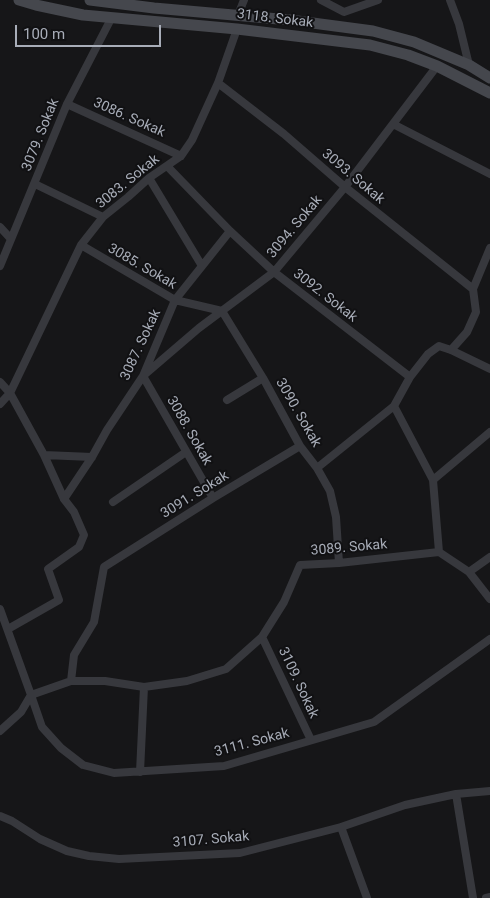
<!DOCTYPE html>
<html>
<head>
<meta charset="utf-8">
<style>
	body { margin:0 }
	#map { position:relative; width:490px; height:898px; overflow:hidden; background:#161618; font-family:Roboto,sans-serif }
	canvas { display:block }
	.scale { position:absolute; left:15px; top:25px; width:146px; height:22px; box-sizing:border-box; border:2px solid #a8adb8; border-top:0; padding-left:6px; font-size:15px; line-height:18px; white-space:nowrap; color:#a8adb8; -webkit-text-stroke:4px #111113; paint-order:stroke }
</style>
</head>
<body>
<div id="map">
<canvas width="490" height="898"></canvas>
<div class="scale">100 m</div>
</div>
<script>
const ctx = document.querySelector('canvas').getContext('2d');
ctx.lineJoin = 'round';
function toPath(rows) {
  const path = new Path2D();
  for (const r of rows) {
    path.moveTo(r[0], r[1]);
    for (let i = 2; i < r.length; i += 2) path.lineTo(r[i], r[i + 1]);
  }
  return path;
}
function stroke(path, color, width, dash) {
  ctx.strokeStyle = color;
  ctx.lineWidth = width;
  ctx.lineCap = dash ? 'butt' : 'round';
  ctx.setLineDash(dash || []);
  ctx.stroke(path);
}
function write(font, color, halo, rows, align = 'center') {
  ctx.font = font + ' Roboto,sans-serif';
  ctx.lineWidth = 4;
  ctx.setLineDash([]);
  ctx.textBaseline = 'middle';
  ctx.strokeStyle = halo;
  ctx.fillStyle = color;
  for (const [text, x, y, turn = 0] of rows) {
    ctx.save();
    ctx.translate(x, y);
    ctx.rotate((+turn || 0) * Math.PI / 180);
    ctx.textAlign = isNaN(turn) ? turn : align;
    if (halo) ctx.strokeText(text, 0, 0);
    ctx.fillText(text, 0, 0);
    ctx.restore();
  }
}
const street = toPath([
	[321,0,344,12,378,0],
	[450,0,459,24,469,65],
	[238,15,244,0],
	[218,83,284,134,345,187,473,289],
	[67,104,181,156],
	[393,124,490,174],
	[167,166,230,231,274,272,410,377],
	[149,178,202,266],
	[35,184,103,217],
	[0,227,11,239],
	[81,245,175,300,222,311],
	[0,266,67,104,112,17],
	[222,311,263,378,300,446,317,468,330,491,336,517,339,563],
	[451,350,467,332,476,312,473,289,490,248],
	[143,376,199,328,274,272,345,187,437,66],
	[143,376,213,498],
	[0,382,10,393,44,455],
	[227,400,263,378],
	[0,404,10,393,81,245,103,217,128,197,149,178,181,156,192,140,218,83,237,29],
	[394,406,433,480,439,552],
	[317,468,394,406,410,377,428,354,439,346,451,350,490,369],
	[433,480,490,432],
	[64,499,92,457,107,430,143,376,175,300,230,231],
	[113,502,186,452],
	[469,572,490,557],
	[0,609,31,695,42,727,61,748,83,765,114,773,224,766,374,722,490,639],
	[8,629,59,600,48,569,79,547,84,535,74,512,64,499,44,455,92,457],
	[262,637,311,740],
	[71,681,74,655,94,622,104,567,213,498,300,446],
	[0,731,21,712,31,695,71,681,105,681,144,687,187,681,226,669,262,637,284,602,300,565,339,563,439,552,469,572,490,599],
	[140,772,144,687],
	[456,794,473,898],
	[0,816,12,821,40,839,67,851,89,856,119,859,240,853,341,827,405,805,456,794,490,791],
	[341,827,367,898],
	[486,898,490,897]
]);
const secondary = toPath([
	[19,0,36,5,83,15,237,29,370,45,408,55,437,66,490,93],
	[90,0,154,8,290,20,373,31,414,42,469,65,490,78]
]);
const streetNames = [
	["3118. Sokak",275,19,7],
	["3086. Sokak",129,118,24],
	["3079. Sokak",41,135,-68],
	["3093. Sokak",353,177,40],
	["3083. Sokak",128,182,-39],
	["3094. Sokak",295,227,-50],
	["3085. Sokak",142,267,30],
	["3092. Sokak",325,296,38],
	["3087. Sokak",141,345,-65],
	["3090. Sokak",298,413,60],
	["3088. Sokak",189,431,60],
	["3091. Sokak",195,495,-32],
	["3089. Sokak",349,548,-5],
	["3109. Sokak",298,683,65],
	["3111. Sokak",252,743,-15],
	["3107. Sokak",211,840,-5]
];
stroke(street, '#37383d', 8);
stroke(secondary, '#45474d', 11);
write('14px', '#a8adb8', '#111113', streetNames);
</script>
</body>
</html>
